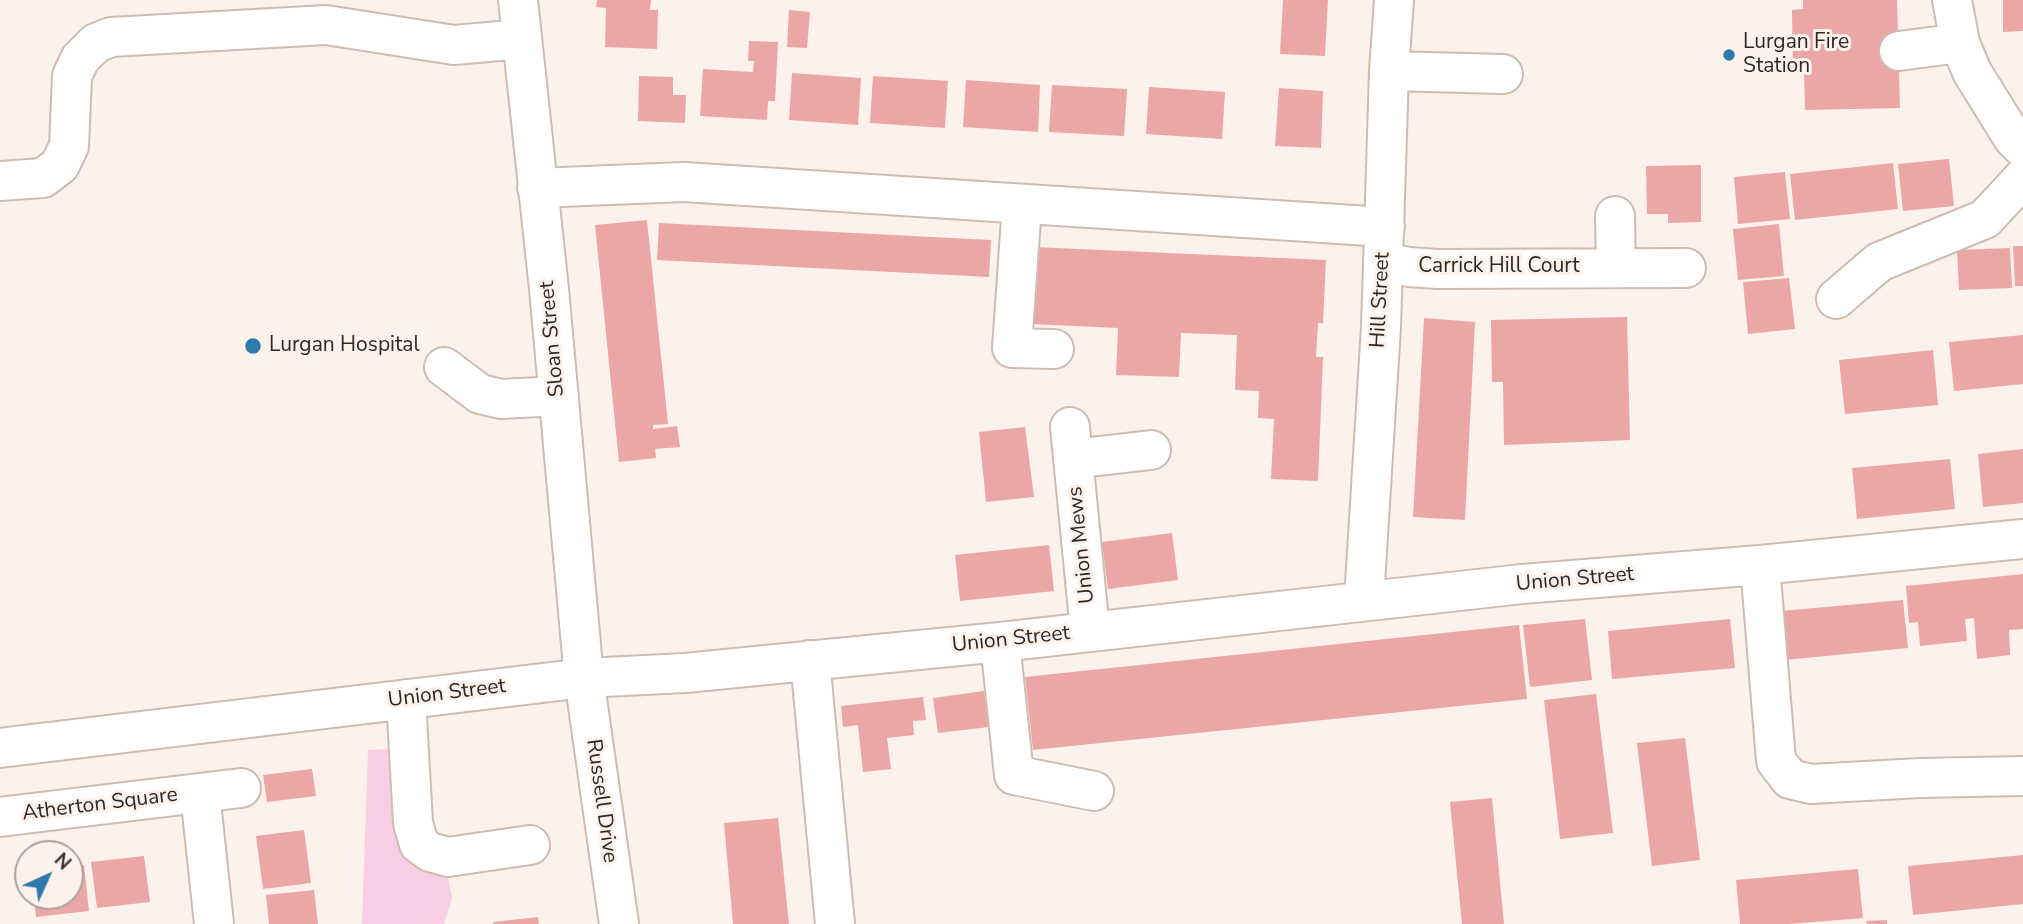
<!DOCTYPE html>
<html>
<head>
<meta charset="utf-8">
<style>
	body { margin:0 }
	#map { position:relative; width:2023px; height:924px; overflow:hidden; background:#fdf2eb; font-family:"Nunito Sans",sans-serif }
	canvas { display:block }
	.north { position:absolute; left:14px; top:840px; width:70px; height:70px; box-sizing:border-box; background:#fdf2eb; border:2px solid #aba19b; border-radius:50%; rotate:45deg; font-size:19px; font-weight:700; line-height:28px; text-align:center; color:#2f2824 }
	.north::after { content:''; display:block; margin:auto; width:24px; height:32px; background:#2e7aad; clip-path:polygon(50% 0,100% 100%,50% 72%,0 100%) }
</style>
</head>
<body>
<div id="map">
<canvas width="2023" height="924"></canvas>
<div class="north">N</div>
</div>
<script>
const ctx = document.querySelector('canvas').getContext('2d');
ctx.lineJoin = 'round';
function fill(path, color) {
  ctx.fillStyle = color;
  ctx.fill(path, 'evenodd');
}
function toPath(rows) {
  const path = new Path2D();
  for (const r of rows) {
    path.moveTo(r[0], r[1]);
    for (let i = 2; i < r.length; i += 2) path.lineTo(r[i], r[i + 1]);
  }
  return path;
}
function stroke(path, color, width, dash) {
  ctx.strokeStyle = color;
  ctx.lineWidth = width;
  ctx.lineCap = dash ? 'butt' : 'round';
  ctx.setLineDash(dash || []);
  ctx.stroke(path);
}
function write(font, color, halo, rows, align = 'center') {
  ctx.font = font + ' "Nunito Sans",sans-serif';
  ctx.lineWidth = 6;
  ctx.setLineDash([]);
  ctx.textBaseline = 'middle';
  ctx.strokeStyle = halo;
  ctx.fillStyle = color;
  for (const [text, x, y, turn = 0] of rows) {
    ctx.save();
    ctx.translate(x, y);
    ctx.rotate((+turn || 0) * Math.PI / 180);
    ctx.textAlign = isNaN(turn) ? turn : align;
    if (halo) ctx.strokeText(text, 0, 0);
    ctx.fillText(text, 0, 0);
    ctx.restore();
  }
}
const green = toPath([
	[395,749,397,839,408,859,420,869,438,871,448,877,452,898,444,924,362,924,368,750]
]);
const building = toPath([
	[597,0,651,0,650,10,658,10,657,49,605,47,606,8,596,7],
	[1283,0,1328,0,1325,56,1280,54],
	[1803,0,1897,0,1900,108,1805,110,1804,69,1793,69,1792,10,1803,9],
	[2003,0,2023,0,2023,31,2003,32],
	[789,10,810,12,807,48,787,47],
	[749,41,778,42,775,101,768,101,767,120,700,116,703,69,753,72,754,61,748,61],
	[792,73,861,78,858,125,789,120],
	[639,76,673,77,673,95,686,95,685,123,638,121],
	[873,76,948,81,945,128,870,123],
	[966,80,1040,85,1038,132,963,127],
	[1052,85,1127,89,1124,136,1049,132],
	[1149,87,1225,92,1222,139,1146,134],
	[1279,88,1323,91,1321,148,1275,146],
	[1949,159,1954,206,1903,211,1898,164],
	[1893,163,1898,209,1795,220,1790,174],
	[1701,165,1701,222,1668,223,1668,214,1647,214,1646,166],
	[1785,172,1790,219,1738,224,1734,177],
	[647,220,668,424,653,425,653,429,677,426,680,447,655,449,656,458,619,462,595,225],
	[659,223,991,240,989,277,657,260],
	[1779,224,1784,276,1738,280,1733,229],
	[2013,246,2023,246,2023,286,2015,286],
	[1034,247,1326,260,1323,323,1318,323,1316,357,1323,357,1318,481,1271,479,1274,419,1258,418,1259,391,1235,390,1237,335,1181,333,1179,377,1116,375,1118,328,1031,324],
	[2010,248,2012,288,1959,290,1957,250],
	[1789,278,1795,329,1748,334,1743,282],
	[1627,317,1630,440,1504,445,1503,382,1492,382,1491,320],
	[1424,318,1475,322,1465,520,1413,517],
	[2023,335,2023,384,1954,391,1949,342],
	[1933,350,1938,405,1845,414,1839,360],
	[1025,427,1034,497,986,502,979,432],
	[2023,449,2023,503,1983,507,1978,454],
	[1950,459,1955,509,1857,519,1852,468],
	[1172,533,1178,580,1108,589,1102,542],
	[1049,545,1054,591,960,601,955,555],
	[2023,574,2023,629,2009,630,2010,655,1977,659,1974,618,1965,619,1967,641,1920,646,1918,622,1909,623,1906,586],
	[1903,600,1908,648,1785,660,1781,611],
	[1585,619,1592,680,1530,687,1523,625],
	[1730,619,1735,668,1612,679,1608,631],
	[1519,625,1527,699,1033,750,1025,677],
	[984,691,989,727,938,733,933,698],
	[1596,694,1613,833,1560,839,1544,700],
	[923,697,926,720,913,721,914,735,887,738,891,769,863,772,858,725,843,727,841,706],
	[1685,738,1700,860,1652,866,1637,743],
	[312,769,316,796,267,802,263,775],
	[1492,798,1504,924,1462,924,1450,802],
	[778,818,789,924,733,924,724,823],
	[304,830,311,883,263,889,256,836],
	[2023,855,2023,904,1913,915,1908,866],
	[144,856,150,902,97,908,91,862],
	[84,865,89,911,36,917,34,896,70,896,70,867],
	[1858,869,1863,918,1790,924,1740,924,1736,880],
	[314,890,318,924,269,924,266,895],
	[538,917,539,924,493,924,493,922],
	[1887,920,1887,924,1867,924,1866,921]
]);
const minor = toPath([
	[518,0,549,289,584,678,619,924],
	[1952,0,1960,43,1972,72,2013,138,2023,148],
	[1899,51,1960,43],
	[1389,71,1503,74],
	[0,181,43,178,60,165,69,146,72,76,80,59,96,43,111,37,326,25,454,45,522,39],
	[537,188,684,182,1385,227],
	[1022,204,1012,348,1054,349],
	[1615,216,1616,267],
	[1383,262,1409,267,1438,269,1686,268],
	[1836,299,1879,262,1985,219,2023,178],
	[444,367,480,394,501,399,559,396],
	[1070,427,1090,631],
	[1073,459,1151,450],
	[1760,565,1776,761,1790,779,1811,784,1920,778,2023,776],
	[1364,600,1381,327,1389,71,1394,0],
	[1000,642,1014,775,1094,791],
	[810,660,835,924],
	[406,699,413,823,419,844,430,852,448,857,530,845],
	[0,748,584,678,685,673,1000,642,1522,584,1760,565,2023,539],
	[200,793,214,924],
	[0,817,241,788]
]);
const markers = [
	[1729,55,7,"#2e7aad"],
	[253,346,9,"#2e7aad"]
];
const poiNames = [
	["Lurgan Fire",1743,43],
	["Station",1743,67],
	["Lurgan Hospital",269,346]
];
const streetNames = [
	["Carrick Hill Court",1499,267],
	["Hill Street",1381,300,-87],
	["Sloan Street",553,339,-95],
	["Union Mews",1082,545,-96],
	["Union Street",1575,580,-5],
	["Union Street",1011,640,-6],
	["Union Street",447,694,-7],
	["Russell Drive",601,801,82],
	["Atherton Square",100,805,-7]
];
fill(green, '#f9cee4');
fill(building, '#eba7a5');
stroke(minor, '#cebcb1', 42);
stroke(minor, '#fff', 38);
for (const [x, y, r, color] of markers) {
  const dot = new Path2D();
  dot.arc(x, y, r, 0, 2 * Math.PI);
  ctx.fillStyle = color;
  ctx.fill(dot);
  stroke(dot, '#fdf2eb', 2.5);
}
write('21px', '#2f2824', '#fdf2eb', poiNames, 'left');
write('21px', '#2f2824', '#fdf2eb', streetNames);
</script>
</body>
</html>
